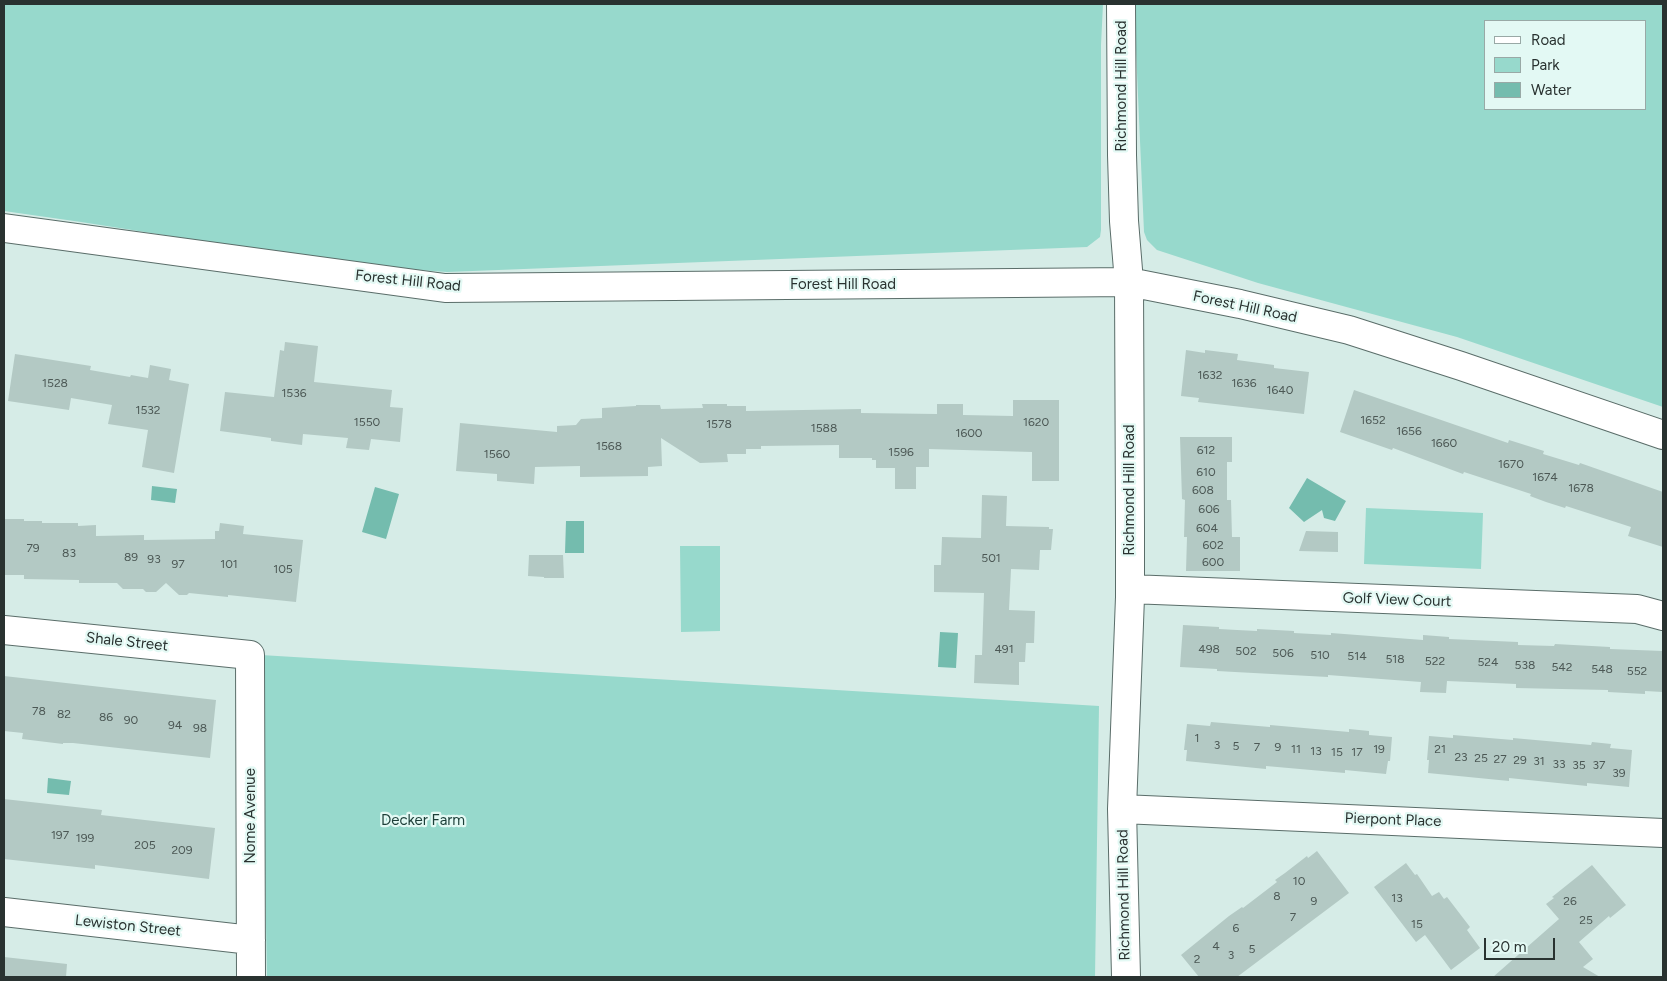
<!DOCTYPE html>
<html>
<head>
<meta charset="utf-8">
<style>
	body { margin:0 }
	#map { position:relative; width:1667px; height:981px; overflow:hidden; background:#d6ece7; font-family:Figtree,sans-serif }
	canvas { display:block }
	.frame { position:absolute; inset:0; border:5px solid #293230; pointer-events:none }
	.legend { position:absolute; left:1484px; top:20px; width:162px; height:90px; box-sizing:border-box; background:#e3f9f4; border:1px solid #99a9a6; margin:0; padding:6px 9px; list-style:none; font-size:15px; color:#293230 }
	.legend li { display:flex; align-items:center; gap:10px; height:25px }
	.legend b { width:25px; border:1px solid #99a9a6 }
	.scale { position:absolute; left:1484px; top:938px; width:71px; height:22px; box-sizing:border-box; border:2px solid #293230; border-top:0; padding-left:6px; font-size:15px; line-height:18px; white-space:nowrap; color:#293230; -webkit-text-stroke:4px #e3f9f4; paint-order:stroke }
</style>
</head>
<body>
<div id="map">
<canvas width="1667" height="981"></canvas>
<div class="frame"></div>
<ul class="legend">
<li><b style="height:6px;background:#fff"></b>Road</li>
<li><b style="height:14px;background:#97d9cc"></b>Park</li>
<li><b style="height:14px;background:#74bcae"></b>Water</li>
</ul>
<div class="scale">20 m</div>
</div>
<script>
const ctx = document.querySelector('canvas').getContext('2d');
ctx.lineJoin = 'round';
function fill(path, color) {
  ctx.fillStyle = color;
  ctx.fill(path, 'evenodd');
}
function toPath(rows) {
  const path = new Path2D();
  for (const r of rows) {
    path.moveTo(r[0], r[1]);
    for (let i = 2; i < r.length; i += 2) path.lineTo(r[i], r[i + 1]);
  }
  return path;
}
function stroke(path, color, width, dash) {
  ctx.strokeStyle = color;
  ctx.lineWidth = width;
  ctx.lineCap = dash ? 'butt' : 'round';
  ctx.setLineDash(dash || []);
  ctx.stroke(path);
}
function write(font, color, halo, rows, align = 'center') {
  ctx.font = font + ' Figtree,sans-serif';
  ctx.lineWidth = 4.5;
  ctx.setLineDash([]);
  ctx.textBaseline = 'middle';
  ctx.strokeStyle = halo;
  ctx.fillStyle = color;
  for (const [text, x, y, turn = 0] of rows) {
    ctx.save();
    ctx.translate(x, y);
    ctx.rotate((+turn || 0) * Math.PI / 180);
    ctx.textAlign = isNaN(turn) ? turn : align;
    if (halo) ctx.strokeText(text, 0, 0);
    ctx.fillText(text, 0, 0);
    ctx.restore();
  }
}
const green = toPath([
	[4,4,1103,4,1101,45,1101,230,1100,237,1087,247,447,272,362,266,81,222,4,211],
	[1134,4,1663,4,1663,407,1457,337,1258,283,1157,250,1147,240,1144,232],
	[1486,21,1646,21,1646,109,1486,109],
	[1366,508,1483,513,1481,569,1364,564],
	[680,546,720,546,720,631,681,632],
	[261,655,1099,706,1095,977,267,977]
]);
const water = toPath([
	[1307,478,1346,501,1335,521,1324,518,1322,510,1304,522,1289,508],
	[152,486,177,489,175,503,151,500],
	[375,487,399,494,386,539,362,532],
	[566,521,584,521,584,553,565,553],
	[940,632,958,633,956,668,938,667],
	[48,778,71,781,69,795,47,793]
]);
const building = toPath([
	[285,342,318,346,314,382,392,390,390,407,403,408,400,442,371,439,369,450,346,448,348,438,303,434,302,445,271,441,271,438,220,431,225,392,274,397,280,350,284,351],
	[1186,350,1205,353,1205,350,1238,354,1237,360,1274,365,1274,368,1309,372,1304,414,1198,402,1199,398,1181,396],
	[15,354,91,366,90,370,130,377,131,375,148,378,150,365,171,369,169,380,189,384,174,473,142,467,148,430,108,424,112,405,71,398,69,410,8,401],
	[1354,390,1508,443,1509,440,1544,451,1543,454,1579,465,1580,463,1663,492,1663,547,1628,536,1631,527,1566,506,1565,508,1546,502,1530,496,1531,494,1464,472,1463,474,1393,448,1392,450,1340,432],
	[1013,400,1059,400,1059,481,1032,481,1032,452,929,449,929,467,916,467,916,489,895,489,895,468,876,468,876,460,872,460,872,458,839,458,839,445,761,446,761,449,746,449,746,454,727,454,728,462,700,463,661,438,662,466,648,467,648,476,580,477,580,466,535,467,534,484,497,481,497,474,456,471,460,423,557,432,557,426,576,425,581,419,602,418,602,408,636,406,636,405,660,405,661,409,703,408,702,404,727,404,727,406,746,406,746,411,861,409,861,413,937,414,937,404,963,404,963,415,1013,416],
	[1180,437,1232,437,1232,462,1227,462,1227,500,1231,500,1232,537,1240,537,1240,571,1186,571,1187,537,1184,537,1185,500,1182,499],
	[982,495,1007,496,1006,526,1049,527,1049,529,1053,529,1051,550,1040,550,1039,570,1011,569,1009,610,1035,611,1034,643,1026,643,1025,662,1019,662,1019,685,974,683,975,655,982,655,984,593,934,592,934,565,941,565,942,537,981,538],
	[4,519,24,519,24,521,42,521,42,523,78,523,78,526,96,525,96,536,144,535,144,540,215,539,215,531,219,531,220,523,244,526,243,534,303,540,296,602,228,595,228,597,189,593,187,595,179,595,166,583,156,592,146,592,143,589,123,589,117,583,79,583,79,580,24,579,24,575,5,575],
	[1306,531,1338,532,1338,552,1299,551],
	[529,555,563,555,564,578,544,578,544,577,528,576],
	[1183,625,1219,627,1219,629,1237,630,1257,631,1257,629,1294,631,1294,633,1331,635,1331,633,1423,640,1423,635,1449,637,1449,639,1518,642,1518,645,1554,646,1555,644,1610,647,1610,649,1663,651,1663,692,1645,691,1645,694,1608,692,1608,690,1516,688,1516,684,1447,681,1446,693,1420,692,1421,682,1328,675,1328,677,1235,672,1217,671,1217,669,1180,667],
	[4,676,216,700,210,758,73,743,63,743,63,744,22,739,23,733,4,731],
	[1211,722,1270,727,1270,725,1349,732,1349,729,1369,731,1369,735,1392,737,1390,761,1388,761,1386,774,1345,770,1345,773,1266,766,1266,769,1186,761,1187,750,1184,750,1187,724,1210,726],
	[1453,735,1513,740,1513,738,1591,745,1592,742,1611,744,1610,748,1632,750,1629,787,1587,783,1587,786,1509,778,1509,781,1428,773,1429,760,1427,760,1429,736,1453,738],
	[4,799,102,810,101,815,215,828,209,879,95,865,95,869,4,859],
	[1317,851,1349,893,1237,977,1199,977,1181,955,1229,916,1242,907,1243,908,1277,882,1275,880,1285,873,1307,856,1308,858],
	[1406,863,1415,875,1417,874,1432,896,1439,892,1444,899,1447,897,1470,927,1467,930,1480,948,1451,970,1425,935,1416,942,1374,887],
	[1592,865,1626,905,1610,918,1609,916,1579,942,1593,959,1583,967,1600,977,1493,977,1559,919,1546,904,1554,898,1552,897],
	[4,957,67,964,66,977,4,977]
]);
const minor = toPath([
	[1121,4,1122,155,1124,221,1129,282,1130,528,1130,597,1122,809,1126,977],
	[4,228,445,288,1129,282,1240,304,1349,330,1461,366,1663,435],
	[1130,589,1637,609,1663,616],
	[4,630,250,655,251,977],
	[1122,809,1663,833],
	[4,912,251,940]
]);
const numberNames = [
	["1632",1210,375],
	["1528",55,383],
	["1636",1244,383],
	["1640",1280,390],
	["1536",294,393],
	["1532",148,410],
	["1652",1373,420],
	["1550",367,422],
	["1620",1036,422],
	["1578",719,424],
	["1588",824,428],
	["1656",1409,431],
	["1600",969,433],
	["1660",1444,443],
	["1568",609,446],
	["612",1206,450],
	["1596",901,452],
	["1560",497,454],
	["1670",1511,464],
	["610",1206,472],
	["1674",1545,477],
	["1678",1581,488],
	["608",1203,490],
	["606",1209,509],
	["604",1207,528],
	["602",1213,545],
	["79",33,548],
	["83",69,553],
	["89",131,557],
	["501",991,558],
	["93",154,559],
	["600",1213,562],
	["97",178,564],
	["101",229,564],
	["105",283,569],
	["491",1004,649],
	["498",1209,649],
	["502",1246,651],
	["506",1283,653],
	["510",1320,655],
	["514",1357,656],
	["518",1395,659],
	["522",1435,661],
	["524",1488,662],
	["538",1525,665],
	["542",1562,667],
	["548",1602,669],
	["552",1637,671],
	["78",39,711],
	["82",64,714],
	["86",106,717],
	["90",131,720],
	["94",175,725],
	["98",200,728],
	["1",1197,738],
	["3",1217,745],
	["5",1236,746],
	["7",1257,747],
	["9",1278,747],
	["11",1296,749],
	["19",1379,749],
	["21",1440,749],
	["13",1316,751],
	["15",1337,752],
	["17",1357,752],
	["23",1461,757],
	["25",1481,758],
	["27",1500,759],
	["29",1520,760],
	["31",1539,761],
	["33",1559,764],
	["35",1579,765],
	["37",1599,765],
	["39",1619,773],
	["197",60,835],
	["199",85,838],
	["205",145,845],
	["209",182,850],
	["10",1299,881],
	["8",1277,896],
	["13",1397,898],
	["9",1314,901],
	["26",1570,901],
	["7",1293,917],
	["25",1586,920],
	["15",1417,924],
	["6",1236,928],
	["4",1216,946],
	["5",1252,949],
	["3",1231,955],
	["2",1197,959]
];
const streetNames = [
	["Richmond Hill Road",1122,86,-90],
	["Forest Hill Road",408,281,6],
	["Forest Hill Road",843,285],
	["Forest Hill Road",1245,307,12],
	["Richmond Hill Road",1130,490,-90],
	["Golf View Court",1397,600,2],
	["Shale Street",127,642,6],
	["Nome Avenue",251,816,-90],
	["Pierpont Place",1393,820,2],
	["Richmond Hill Road",1124,895,-91],
	["Lewiston Street",128,926,6]
];
const parkNames = [
	["Decker Farm",423,821]
];
fill(green, '#97d9cc');
fill(water, '#74bcae');
fill(building, '#b3c9c4');
stroke(minor, '#5a6d69', 30);
stroke(minor, '#fff', 28);
write('12px', '#4c5855', null, numberNames);
write('15px', '#293230', '#e3f9f4', streetNames);
write('15px', '#1c3e38', '#e3f9f4', parkNames);
</script>
</body>
</html>
